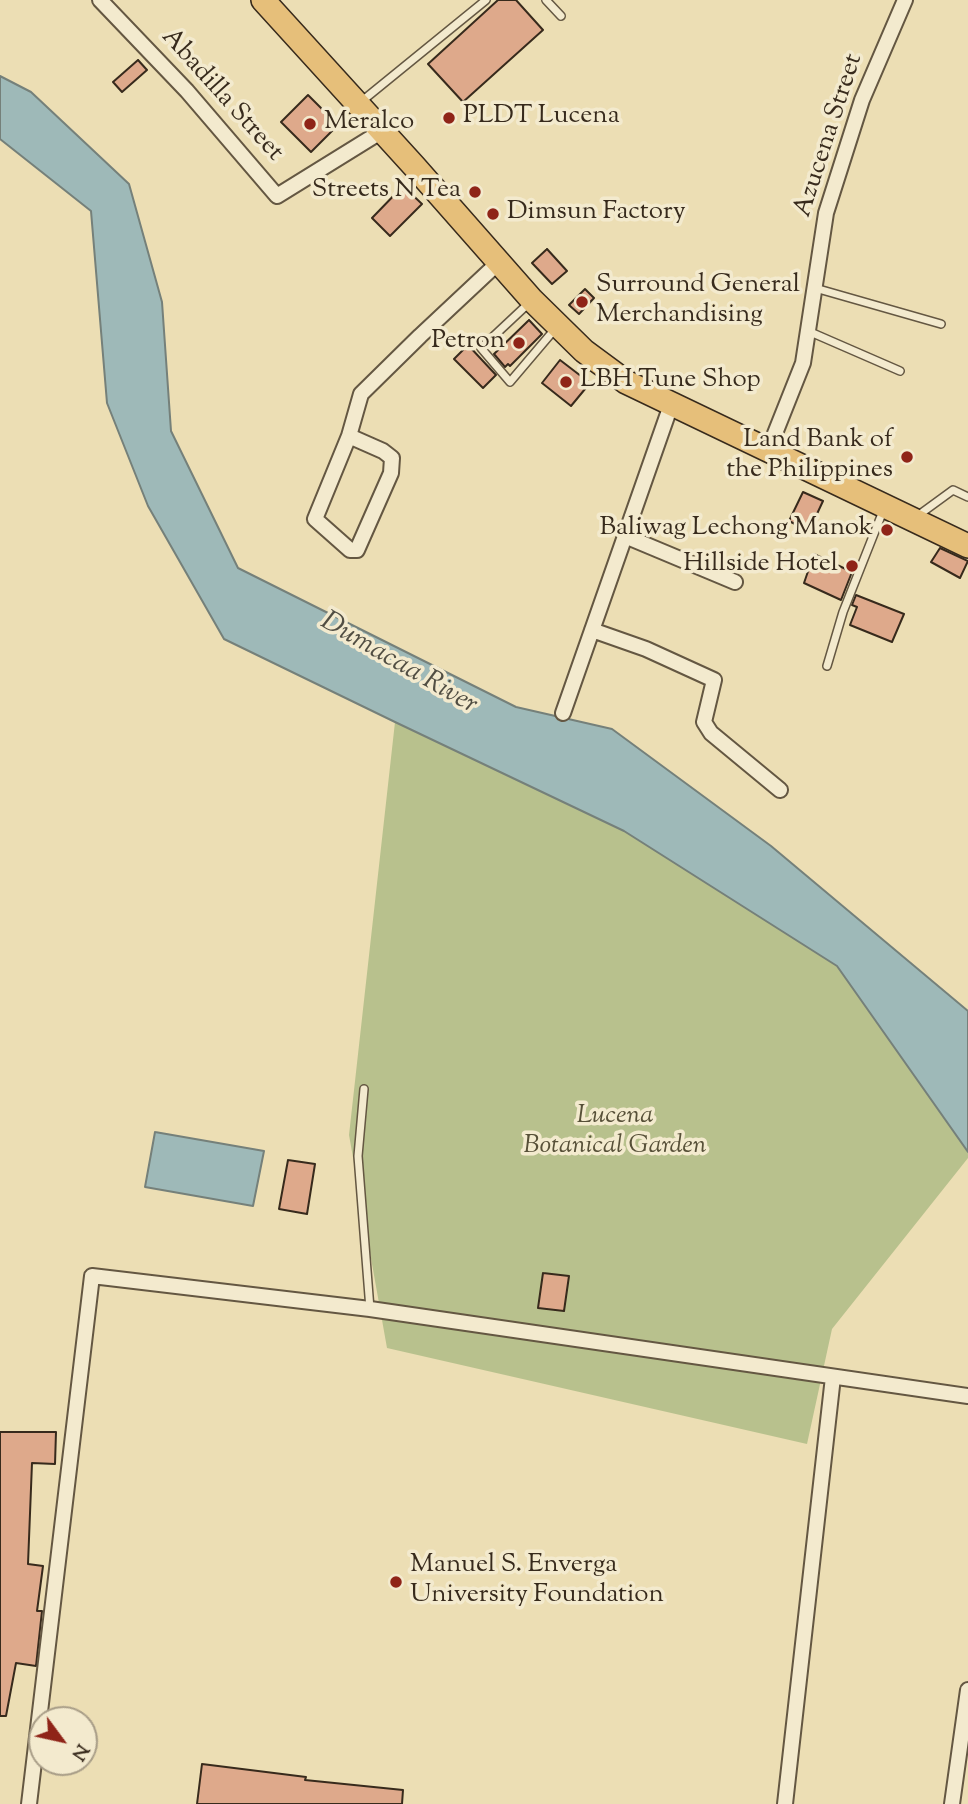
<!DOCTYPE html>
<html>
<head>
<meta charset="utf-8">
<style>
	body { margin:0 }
	#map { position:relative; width:968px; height:1804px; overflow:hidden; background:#ecdeb4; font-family:"Sorts Mill Goudy",serif }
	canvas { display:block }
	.north { position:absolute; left:28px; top:1706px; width:70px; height:70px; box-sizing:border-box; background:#f3eace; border:2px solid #a89d87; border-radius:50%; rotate:123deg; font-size:19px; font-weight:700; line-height:28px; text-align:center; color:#372a1c }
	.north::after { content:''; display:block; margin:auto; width:24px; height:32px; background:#8f2418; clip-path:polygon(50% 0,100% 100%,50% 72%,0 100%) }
</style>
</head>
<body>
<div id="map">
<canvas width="968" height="1804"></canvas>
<div class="north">N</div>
</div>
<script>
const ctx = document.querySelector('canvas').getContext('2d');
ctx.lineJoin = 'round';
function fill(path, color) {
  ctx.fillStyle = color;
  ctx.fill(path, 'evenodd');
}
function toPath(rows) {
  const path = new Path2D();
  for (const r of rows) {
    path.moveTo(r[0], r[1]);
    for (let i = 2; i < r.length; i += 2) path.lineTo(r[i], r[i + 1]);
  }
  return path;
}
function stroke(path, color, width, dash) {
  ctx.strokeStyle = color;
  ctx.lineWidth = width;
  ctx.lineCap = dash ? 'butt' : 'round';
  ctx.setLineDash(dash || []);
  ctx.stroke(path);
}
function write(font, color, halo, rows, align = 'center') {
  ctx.font = font + ' "Sorts Mill Goudy",serif';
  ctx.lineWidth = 7;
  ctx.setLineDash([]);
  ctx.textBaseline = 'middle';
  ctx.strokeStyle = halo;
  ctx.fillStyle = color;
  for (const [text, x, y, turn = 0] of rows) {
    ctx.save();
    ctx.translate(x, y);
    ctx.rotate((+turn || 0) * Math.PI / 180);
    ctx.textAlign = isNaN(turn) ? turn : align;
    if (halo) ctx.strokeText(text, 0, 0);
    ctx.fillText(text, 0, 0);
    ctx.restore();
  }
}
const green = toPath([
	[395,722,624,831,837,966,968,1152,968,1158,832,1329,807,1444,387,1348,349,1135]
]);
const water = toPath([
	[0,76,31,92,129,184,162,302,171,431,238,568,516,707,612,729,771,846,968,1011,968,1152,837,966,624,831,395,722,224,639,148,506,107,403,91,211,0,139,0,76],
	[155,1132,264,1151,253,1206,145,1187,155,1132]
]);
const building = toPath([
	[498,0,516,0,543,30,463,102,428,64,498,0],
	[138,60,147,70,122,92,113,82,138,60],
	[308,95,338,125,311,152,281,122,308,95],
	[403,186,422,204,390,236,372,218,403,186],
	[547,249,567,271,552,284,532,263,547,249],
	[585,289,594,298,579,314,569,305,585,289],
	[529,320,542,334,510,366,508,364,505,367,494,354,529,320],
	[468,345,496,375,483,388,454,359,468,345],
	[560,360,590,383,571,406,542,383,560,360],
	[803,492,823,501,809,531,789,521,803,492],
	[940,548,968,561,960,578,931,562,940,548],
	[814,554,852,572,841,600,804,583,814,554],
	[856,595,904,614,892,642,850,625,857,607,852,605,856,595],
	[288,1160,315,1164,307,1214,279,1209,288,1160],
	[543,1273,569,1276,564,1311,538,1308,543,1273],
	[0,1432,56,1432,55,1464,32,1463,28,1564,43,1566,37,1611,42,1611,36,1666,16,1663,6,1716,0,1716,0,1432],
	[202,1764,306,1777,305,1780,403,1790,402,1804,197,1804,202,1764]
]);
const lane = toPath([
	[546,0,561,16],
	[362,101,486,0],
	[815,288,941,324],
	[529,303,481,348,510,382,555,329],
	[808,331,900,371],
	[916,517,953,490,968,497],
	[827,666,843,612,883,511],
	[364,1089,358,1156,370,1309]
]);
const street = toPath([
	[100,0,187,91,277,196,382,131],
	[349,436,383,451,392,458,391,473,357,550,350,550,315,519,349,436,361,394,420,336,499,262],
	[768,451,803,363,826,213,862,100,905,0],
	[625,536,735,582],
	[592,630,646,649,714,680,704,722,711,733,780,790],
	[563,713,671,405],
	[29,1804,92,1276,370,1309,968,1396],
	[785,1804,833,1377],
	[952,1804,968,1690]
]);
const primary = toPath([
	[263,0,414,166,532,300,584,351,626,382,968,546]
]);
const markers = [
	[449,118,7,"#8f2418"],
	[310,124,7,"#8f2418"],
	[475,192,7,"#8f2418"],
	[493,214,7,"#8f2418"],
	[582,302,7,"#8f2418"],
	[519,343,7,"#8f2418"],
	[566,382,7,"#8f2418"],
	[907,457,7,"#8f2418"],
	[887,530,7,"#8f2418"],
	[852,566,7,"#8f2418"],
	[396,1582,7,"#8f2418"]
];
const streetNames = [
	["Abadilla Street",221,96,48],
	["Azucena Street",830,136,-72]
];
const poiNames = [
	["PLDT Lucena",463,118],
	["Meralco",324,124],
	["Streets N Tea",461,192,"right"],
	["Dimsun Factory",507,214],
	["Surround General",596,287],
	["Merchandising",596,317],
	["Petron",505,343,"right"],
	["LBH Tune Shop",580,382],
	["Land Bank of",893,442,"right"],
	["the Philippines",893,472,"right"],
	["Baliwag Lechong Manok",873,530,"right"],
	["Hillside Hotel",838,566,"right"],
	["Manuel S. Enverga",410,1567],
	["University Foundation",410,1597]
];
const parkNames = [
	["Lucena",615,1118],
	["Botanical Garden",615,1148]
];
const waterNames = [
	["Dumacaa River",398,665,30]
];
fill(green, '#b8c18d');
fill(water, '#9eb9b8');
stroke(water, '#75807a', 2);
fill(building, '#dea98b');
stroke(building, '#372a1c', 2);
stroke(lane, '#645742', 10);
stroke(street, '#645742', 18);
stroke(primary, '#372a1c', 26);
stroke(lane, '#f3eace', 7);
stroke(street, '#f3eace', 14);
stroke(primary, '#e6bf7a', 23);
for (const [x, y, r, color] of markers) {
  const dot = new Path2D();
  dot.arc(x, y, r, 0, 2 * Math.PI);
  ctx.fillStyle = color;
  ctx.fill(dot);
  stroke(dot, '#f3eace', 2.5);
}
write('26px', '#372a1c', '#f3eace', streetNames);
write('26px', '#372a1c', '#f3eace', poiNames, 'left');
write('italic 26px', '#575038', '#f3eace', parkNames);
write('italic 28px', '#514e43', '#f3eace', waterNames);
</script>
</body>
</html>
